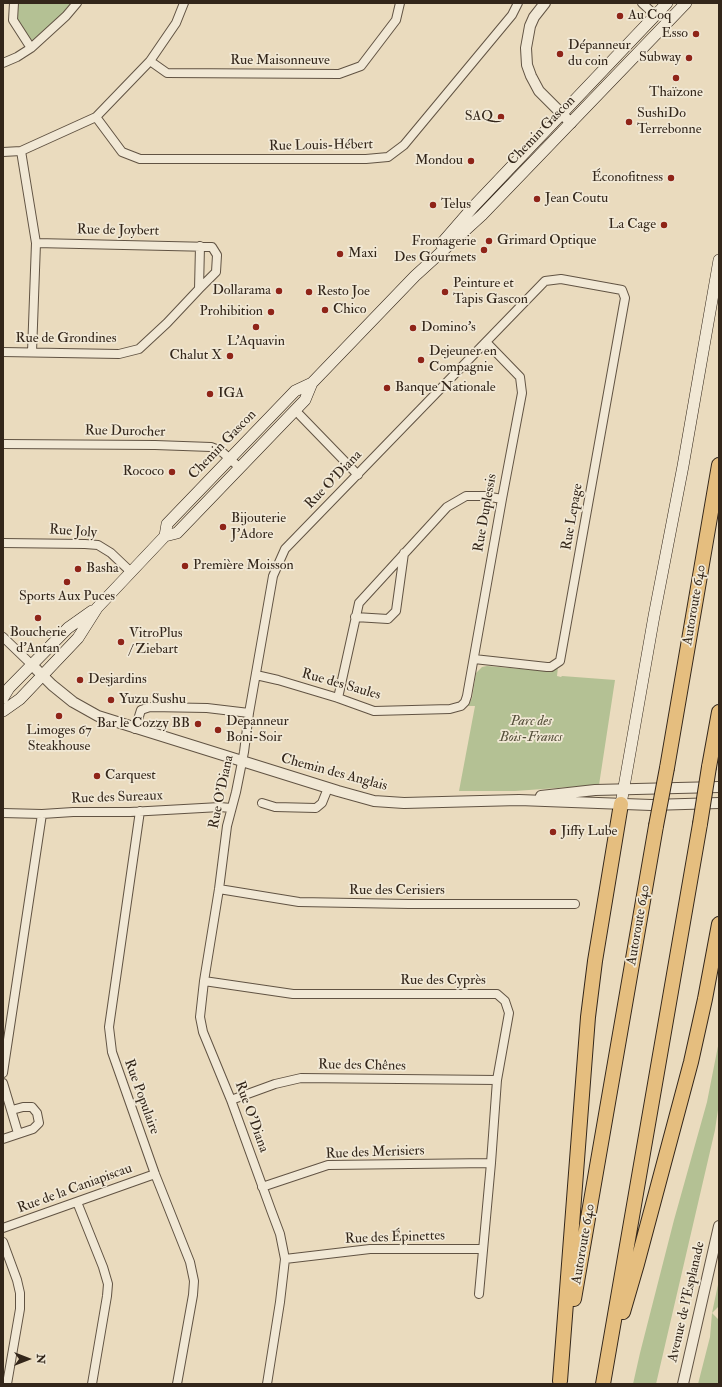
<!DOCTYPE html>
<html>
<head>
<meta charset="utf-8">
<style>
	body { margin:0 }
	#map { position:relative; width:722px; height:1387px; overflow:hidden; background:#eadbbe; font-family:"IM FELL Double Pica",serif }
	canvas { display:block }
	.frame { position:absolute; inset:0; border:4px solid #33261a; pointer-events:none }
	.north { position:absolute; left:8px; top:1339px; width:40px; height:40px; -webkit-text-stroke:3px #f1e8d5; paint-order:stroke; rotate:90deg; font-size:11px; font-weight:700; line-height:16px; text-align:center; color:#33261a }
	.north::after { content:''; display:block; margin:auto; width:14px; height:18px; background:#33261a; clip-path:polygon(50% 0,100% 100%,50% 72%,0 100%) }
</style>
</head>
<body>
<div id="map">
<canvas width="722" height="1387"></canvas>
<div class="frame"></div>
<div class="north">N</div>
</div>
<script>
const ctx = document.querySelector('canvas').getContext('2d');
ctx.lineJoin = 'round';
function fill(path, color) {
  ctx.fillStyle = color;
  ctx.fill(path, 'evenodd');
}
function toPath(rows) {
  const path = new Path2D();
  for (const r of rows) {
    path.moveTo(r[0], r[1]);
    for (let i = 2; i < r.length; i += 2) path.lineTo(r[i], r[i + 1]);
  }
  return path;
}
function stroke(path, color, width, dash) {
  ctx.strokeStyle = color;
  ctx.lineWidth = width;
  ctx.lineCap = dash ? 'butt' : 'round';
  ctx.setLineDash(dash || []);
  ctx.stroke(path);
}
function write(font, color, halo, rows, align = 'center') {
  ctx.font = font + ' "IM FELL Double Pica",serif';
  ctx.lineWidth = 3.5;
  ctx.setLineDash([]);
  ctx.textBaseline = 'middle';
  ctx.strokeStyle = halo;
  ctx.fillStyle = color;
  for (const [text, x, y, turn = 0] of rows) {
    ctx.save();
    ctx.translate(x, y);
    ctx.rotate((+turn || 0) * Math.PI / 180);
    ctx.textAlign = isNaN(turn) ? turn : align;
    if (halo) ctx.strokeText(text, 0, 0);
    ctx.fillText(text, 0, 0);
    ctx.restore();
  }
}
const green = toPath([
	[14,3,75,3,32,45,13,20],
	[487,666,545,671,558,667,557,676,561,677,562,676,615,680,599,785,515,791,459,791,475,706,468,706,472,698,476,673,482,667],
	[719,1041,719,1103,715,1130,656,1384,633,1384,640,1353,674,1220,707,1102],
	[719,1280,719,1306,712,1313,719,1320,719,1384,698,1384,710,1337,712,1313]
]);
const minor = toPath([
	[14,3,13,20,31,48],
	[642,3,655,15],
	[150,61,167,73,339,74,361,66,396,20,400,3],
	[3,63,17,57,31,48,66,16,77,3],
	[96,117,122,152,140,159,366,159,388,157,404,145,512,15,518,3],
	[21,151,36,243,32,352],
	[3,152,21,151,96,117,150,61,176,23,184,3],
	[36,243,212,247,217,255,216,272,199,289],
	[3,352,119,354,139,349,167,323,199,289,200,246],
	[295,410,358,475],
	[3,444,155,445,211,447,221,451,240,468],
	[3,543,85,544,98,545,111,553,131,572],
	[355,617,388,619,396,611,404,553],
	[3,637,32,665],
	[256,675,278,680,338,698,374,711,450,709,461,706,465,702,467,696,502,499,522,393,520,377,487,343],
	[338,698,359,603,447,507,466,496,485,496,502,499],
	[135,729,141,710,150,707,207,708,249,713],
	[262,803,275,807,316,808,322,803,328,788],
	[140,811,109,1027,112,1052,155,1174,190,1262,194,1281,193,1295,177,1384],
	[3,813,42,814,73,812,130,812,220,807,231,808],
	[219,889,299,902,409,904,575,904],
	[204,981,293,994,497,994,505,1001,509,1013,497,1080,491,1163,479,1294],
	[3,1073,42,814],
	[3,1083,18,1133],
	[231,1100,275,1084,301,1078,497,1080],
	[3,1139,33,1129,39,1123,37,1113,32,1107,23,1107,12,1110],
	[262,1187,328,1165,491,1163],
	[77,1202,103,1267,108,1284,107,1296,92,1384],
	[3,1228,155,1174],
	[3,1242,17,1280,20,1293,20,1309,7,1384],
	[285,1259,370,1249,483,1249],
	[267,1384,280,1302,285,1259,280,1234,271,1210,231,1100,203,1032,200,1017,204,981,219,889,227,826,236,792,244,752,249,713,273,576,285,549,545,281,561,279,622,290,625,298,560,661,551,667,547,667,474,659]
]);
const tertiary = toPath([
	[545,3,534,17,530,26,526,48,527,65,531,76,539,91,571,123],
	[32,665,52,685,73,702,98,716,338,791,374,801,404,803,519,800,651,805,719,803],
	[541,796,595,790,719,787],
	[683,1384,719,1226]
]);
const secondary = toPath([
	[441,244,474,206,667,3],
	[165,536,177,533,305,400,312,383,415,276,482,215,686,3],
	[3,698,9,688,68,628,92,611],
	[3,711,20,699,78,638,97,608,165,536,167,524,295,391,312,383],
	[621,804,654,616,683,466,719,260]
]);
const motorway = toPath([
	[709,767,719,712],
	[667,768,719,465],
	[574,1299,656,826],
	[623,1312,637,1264,691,1062,705,999,719,924],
	[560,1381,588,1017,595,961,621,804],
	[603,1384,700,824]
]);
const motorwayBridge = toPath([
	[700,824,709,767],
	[656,826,667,768]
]);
const markers = [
	[620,16,4,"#8f2418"],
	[696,34,4,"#8f2418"],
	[560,54,4,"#8f2418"],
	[689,58,4,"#8f2418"],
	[676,78,4,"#8f2418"],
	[501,117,4,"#8f2418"],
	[629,122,4,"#8f2418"],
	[471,161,4,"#8f2418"],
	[671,178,4,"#8f2418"],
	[537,199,4,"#8f2418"],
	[433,205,4,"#8f2418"],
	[664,225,4,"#8f2418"],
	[489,241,4,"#8f2418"],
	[484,250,4,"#8f2418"],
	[340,254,4,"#8f2418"],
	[279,291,4,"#8f2418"],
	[309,292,4,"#8f2418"],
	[445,292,4,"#8f2418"],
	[325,310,4,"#8f2418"],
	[271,312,4,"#8f2418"],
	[256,327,4,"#8f2418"],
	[413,328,4,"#8f2418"],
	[230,356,4,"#8f2418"],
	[421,360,4,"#8f2418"],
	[387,388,4,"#8f2418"],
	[210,394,4,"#8f2418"],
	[172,472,4,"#8f2418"],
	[223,527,4,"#8f2418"],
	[185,566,4,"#8f2418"],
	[78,569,4,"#8f2418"],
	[67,582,4,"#8f2418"],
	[38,618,4,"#8f2418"],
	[121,642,4,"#8f2418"],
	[80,680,4,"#8f2418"],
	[111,700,4,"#8f2418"],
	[59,716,4,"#8f2418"],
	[198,724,4,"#8f2418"],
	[218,730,4,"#8f2418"],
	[97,776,4,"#8f2418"],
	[553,832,4,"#8f2418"]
];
const poiNames = [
	["Au Coq",628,16],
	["Esso",688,34,"right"],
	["Dépanneur",568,46],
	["du coin",568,62],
	["Subway",681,58,"right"],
	["Thaïzone",676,93,"center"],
	["SushiDo",637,114],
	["Terrebonne",637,130],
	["SAQ",493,117,"right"],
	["Mondou",463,161,"right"],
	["Éconofitness",663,178,"right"],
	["Jean Coutu",545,199],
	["Telus",441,205],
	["La Cage",656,225,"right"],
	["Grimard Optique",497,241],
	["Fromagerie",476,242,"right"],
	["Des Gourmets",476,258,"right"],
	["Maxi",348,254],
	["Peinture et",453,284],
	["Tapis Gascon",453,300],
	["Dollarama",271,291,"right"],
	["Resto Joe",317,292],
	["Chico",333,310],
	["Prohibition",263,312,"right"],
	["Domino's",421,328],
	["L'Aquavin",256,342,"center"],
	["Dejeuner en",429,352],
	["Compagnie",429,368],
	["Chalut X",222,356,"right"],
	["Banque Nationale",395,388],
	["IGA",218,394],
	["Rococo",164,472,"right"],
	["Bijouterie",231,519],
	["J'Adore",231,535],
	["Première Moisson",193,566],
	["Basha",86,569],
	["Sports Aux Puces",67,597,"center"],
	["Boucherie",38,633,"center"],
	["d'Antan",38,649,"center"],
	["VitroPlus",129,634],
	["/ Ziebart",129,650],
	["Desjardins",88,680],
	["Yuzu Sushu",119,700],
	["Depanneur",226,722],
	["Boni-Soir",226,738],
	["Bar le Cozzy BB",190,724,"right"],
	["Limoges 67",59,731,"center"],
	["Steakhouse",59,747,"center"],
	["Carquest",105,776],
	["Jiffy Lube",561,832]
];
const streetNames = [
	["Rue Maisonneuve",280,61],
	["Chemin Gascon",542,131,-46],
	["Rue Louis-Hébert",321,146,-1],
	["Rue de Joybert",118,231,1],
	["Rue de Grondines",66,339],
	["Rue Durocher",125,432,1],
	["Chemin Gascon",223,445,-46],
	["Rue O'Diana",334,480,-46],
	["Rue Duplessis",486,513,-80],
	["Rue Lepage",573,517,-80],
	["Rue Joly",73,532,4],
	["Autoroute 640",695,605,-80],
	["Rue des Saules",341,685,16],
	["Chemin des Anglais",334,773,15],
	["Rue O'Diana",222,792,-78],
	["Rue des Sureaux",117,798,-2],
	["Rue des Cerisiers",397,891],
	["Autoroute 640",639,925,-80],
	["Rue des Cyprès",443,981],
	["Rue des Chênes",362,1066,1],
	["Rue Populaire",141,1097,70],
	["Rue O'Diana",251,1117,70],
	["Rue des Merisiers",375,1153,-2],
	["Rue de la Caniapiscau",75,1189,-20],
	["Rue des Épinettes",395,1238,-2],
	["Autoroute 640",584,1244,-80],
	["Avenue de l'Esplanade",687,1302,-77]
];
const parkNames = [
	["Parc des",531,722],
	["Bois-Francs",531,738]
];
fill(green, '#b4c194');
stroke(minor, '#615343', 10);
stroke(tertiary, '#615343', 12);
stroke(secondary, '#33261a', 12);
stroke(motorway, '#33261a', 16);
stroke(minor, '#f1e8d5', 8);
stroke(tertiary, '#f1e8d5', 10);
stroke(secondary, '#f1e8d5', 11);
stroke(motorway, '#e5be7f', 14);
stroke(motorwayBridge, '#33261a', 16, []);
stroke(motorwayBridge, '#e5be7f', 14);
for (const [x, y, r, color] of markers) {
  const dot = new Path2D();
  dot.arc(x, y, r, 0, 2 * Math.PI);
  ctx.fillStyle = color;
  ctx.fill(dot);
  stroke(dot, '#f1e8d5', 1.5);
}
write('14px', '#33261a', '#f1e8d5', poiNames, 'left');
write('14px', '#33261a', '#f1e8d5', streetNames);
write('italic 14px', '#534d38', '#f1e8d5', parkNames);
</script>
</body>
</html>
